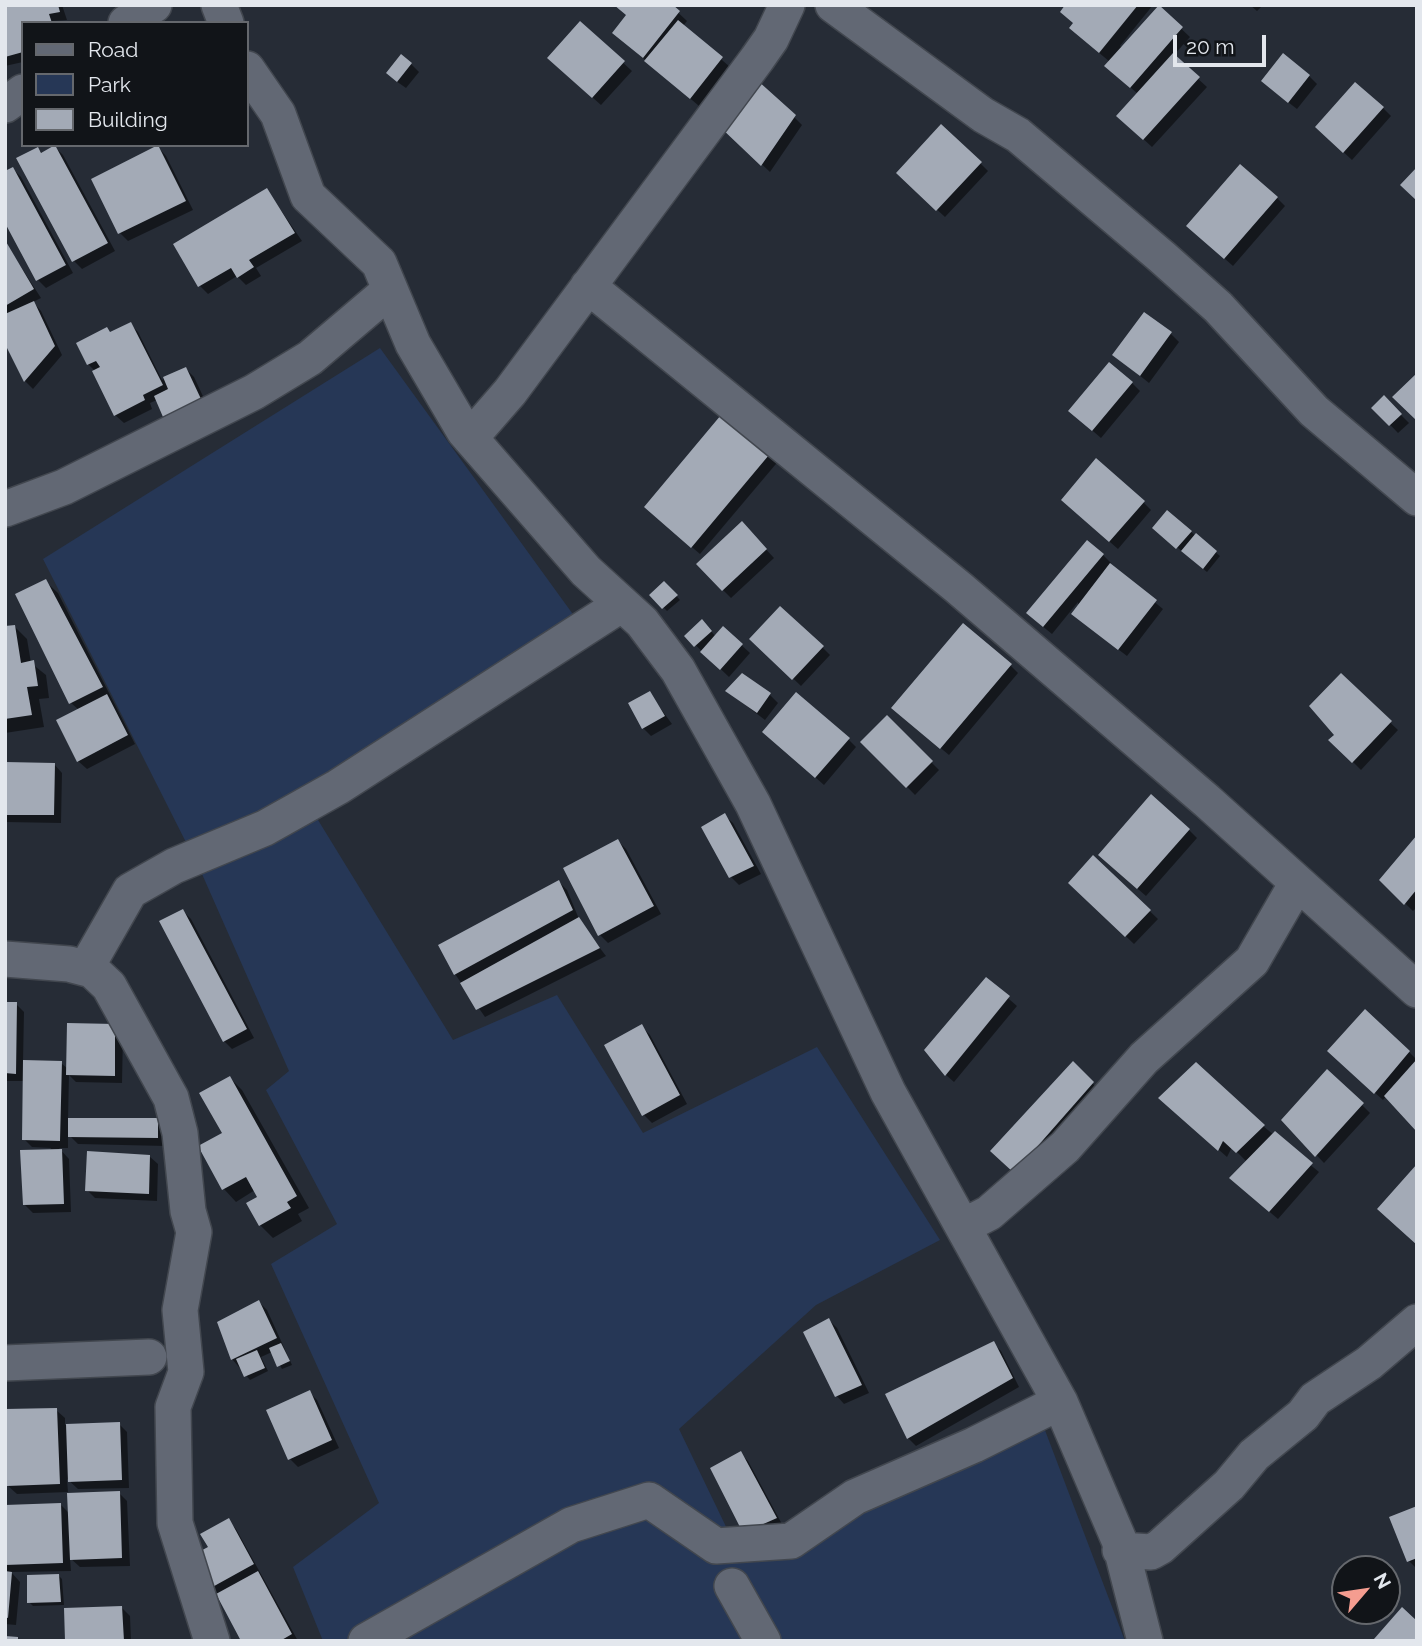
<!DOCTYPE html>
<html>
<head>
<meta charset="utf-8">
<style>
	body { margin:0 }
	#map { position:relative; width:1422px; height:1646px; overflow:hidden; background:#262c36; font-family:Raleway,sans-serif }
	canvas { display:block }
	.frame { position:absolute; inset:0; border:7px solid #e3e7ed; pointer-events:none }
	.legend { position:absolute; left:21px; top:21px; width:228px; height:126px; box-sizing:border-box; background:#111418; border:2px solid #65686d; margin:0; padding:9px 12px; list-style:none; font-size:21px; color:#e3e7ed }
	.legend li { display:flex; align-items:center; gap:14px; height:35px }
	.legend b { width:35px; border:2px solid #65686d }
	.north { position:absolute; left:1331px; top:1555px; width:70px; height:70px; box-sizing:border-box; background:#111418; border:2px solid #65686d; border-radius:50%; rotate:61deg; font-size:19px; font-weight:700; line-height:28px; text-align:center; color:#e3e7ed }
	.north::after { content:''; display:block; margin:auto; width:24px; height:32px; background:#f59d90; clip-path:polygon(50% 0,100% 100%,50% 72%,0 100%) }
	.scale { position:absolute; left:1173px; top:35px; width:93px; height:32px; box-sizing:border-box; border:4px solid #e3e7ed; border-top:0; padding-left:9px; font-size:21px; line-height:24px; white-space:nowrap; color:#e3e7ed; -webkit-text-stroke:5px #111418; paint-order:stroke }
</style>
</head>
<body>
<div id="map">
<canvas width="1422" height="1646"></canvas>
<div class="frame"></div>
<ul class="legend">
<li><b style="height:9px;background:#626874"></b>Road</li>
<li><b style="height:19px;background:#263756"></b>Park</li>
<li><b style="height:19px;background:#a3aab6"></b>Building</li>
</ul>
<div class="north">N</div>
<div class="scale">20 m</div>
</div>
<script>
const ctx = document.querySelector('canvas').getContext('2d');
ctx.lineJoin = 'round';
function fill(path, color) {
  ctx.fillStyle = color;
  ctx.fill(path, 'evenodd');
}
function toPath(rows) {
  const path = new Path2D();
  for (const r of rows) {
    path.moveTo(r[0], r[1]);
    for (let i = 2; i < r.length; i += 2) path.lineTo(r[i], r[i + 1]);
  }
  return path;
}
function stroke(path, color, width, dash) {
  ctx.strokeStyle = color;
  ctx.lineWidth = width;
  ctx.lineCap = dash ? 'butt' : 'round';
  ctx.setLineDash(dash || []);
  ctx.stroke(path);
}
const green = toPath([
	[380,348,580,624,299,789,453,1040,557,995,643,1133,817,1047,940,1240,816,1305,679,1429,743,1562,1043,1425,1125,1641,323,1641,293,1567,379,1503,271,1264,337,1224,266,1090,289,1071,202,874,43,559]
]);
const shadow = toPath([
	[5,5,62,5,67,20,23,23,23,62,5,66],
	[670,5,687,21,683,26,730,67,699,106,622,40],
	[1067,5,1153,5,1120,46,1122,48,1158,7,1190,37,1173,56,1207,87,1152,147,1127,124,1138,94,1115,74,1110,62,1079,36],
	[1250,5,1263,5,1257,11],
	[580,23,632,71,601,105,557,66],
	[411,64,419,72,406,88,396,81],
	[1309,76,1317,84,1297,109,1271,89],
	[1383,108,1391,116,1352,160,1325,135],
	[794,117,802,125,770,172,721,126],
	[55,147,63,155,115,251,82,269,74,261,19,159,38,149,43,154],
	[158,147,166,156,193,210,128,241,120,233,93,179],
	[980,163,988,171,945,217,906,181],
	[13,169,21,177,73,273,46,288,38,280],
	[267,190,302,241,256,268,261,276,246,285,237,276,208,294,200,286],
	[1277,198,1285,206,1233,266,1197,234],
	[5,242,41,298,33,302,41,311,62,355,33,389,25,381,5,340],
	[130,324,138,332,162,380,186,369,194,377,208,407,173,424,157,400,150,403,152,409,124,423,115,415,95,371,88,364],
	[1171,334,1179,342,1149,383,1114,355],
	[1132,383,1140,391,1101,438,1079,419],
	[1384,398,1409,423,1398,433,1374,408],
	[727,412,781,458,700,554,654,515],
	[1143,502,1151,510,1118,549,1071,508],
	[1154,528,1191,532,1220,556,1207,572],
	[750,532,774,558,731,598,723,590],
	[1103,555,1111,563,1109,565,1163,609,1127,656,1081,621,1078,602,1052,634,1036,621],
	[45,581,58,593,135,744,87,769,78,761,79,710,71,703],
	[664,583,680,600,667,611,651,595],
	[15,627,27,639,31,663,46,675,49,698,39,699,44,727,5,733,5,628],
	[723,628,750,653,729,677,686,636,710,630,716,637],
	[752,639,822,647,830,655,801,686],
	[1010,665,1018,673,949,755,902,716],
	[1341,676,1398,730,1361,770,1331,740,1336,735],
	[727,691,770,695,778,703,765,720],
	[650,694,672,724,651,736,643,728,631,704],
	[887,718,939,770,915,795,863,742],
	[848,739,856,747,824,785,773,740],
	[5,763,54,764,62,773,61,823,5,822],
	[724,815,733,823,761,874,739,885,731,877],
	[1189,830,1197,838,1146,896,1108,863],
	[1417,838,1417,907,1413,911,1381,880],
	[618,841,626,849,661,914,608,943,600,935],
	[1094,858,1158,919,1134,944,1070,883],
	[559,882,567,890,579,919,585,926,583,926,606,956,485,1017,455,974],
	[183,911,191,919,254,1038,232,1049,224,1041],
	[986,979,1017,1006,954,1082,946,1075],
	[5,1003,16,1004,24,1012,23,1062,61,1063,68,1069,69,1025,123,1034,122,1083,76,1082,69,1075,68,1120,157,1120,165,1128,166,1146,78,1144,68,1134,68,1148,59,1148,69,1159,71,1212,33,1213,24,1204,51,1148,32,1147,24,1139,25,1081,5,1081],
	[642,1027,650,1035,687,1104,652,1123,644,1115],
	[1409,1052,1417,1060,1383,1100,1337,1059],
	[1073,1064,1101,1092,1023,1179,1001,1159],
	[230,1078,242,1090,309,1208,298,1214,302,1221,273,1238,260,1225,259,1198,255,1190,236,1202,224,1189,200,1147,224,1134],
	[1362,1105,1370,1113,1324,1163,1283,1120],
	[1169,1106,1263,1126,1319,1172,1278,1219,1239,1186,1247,1162,1232,1147,1227,1157],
	[149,1156,158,1164,157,1201,95,1198,87,1190],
	[259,1302,267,1310,292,1365,282,1369,272,1352,261,1357,268,1371,250,1380,232,1359],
	[829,1320,837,1328,869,1393,844,1404,836,1395],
	[993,1343,1001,1351,1019,1387,916,1446,908,1438],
	[309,1392,317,1400,339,1448,298,1467,290,1459],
	[56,1410,65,1418,65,1425,119,1424,127,1432,129,1488,78,1489,67,1479,68,1492,17,1494,8,1486],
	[740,1453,748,1461,783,1526,744,1531],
	[119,1493,127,1501,130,1566,80,1567,70,1558,71,1571,11,1572,20,1582,16,1625,5,1624,5,1506,60,1504,70,1514],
	[1417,1508,1417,1569,1409,1561],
	[228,1520,236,1529,298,1641,243,1641,219,1596,216,1597,208,1589,210,1548],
	[59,1576,62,1579,64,1605,33,1606,29,1602],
	[122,1608,130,1616,131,1641,67,1641]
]);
const building = toPath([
	[5,5,58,5,60,12,49,14,52,23,23,23,23,52,5,57],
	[614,5,673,5,680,11,643,58,612,33,626,15],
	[1065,5,1138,5,1099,53,1069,28,1073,23,1060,12],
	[1159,5,1183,27,1130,88,1104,66],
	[678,20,723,57,690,99,644,61],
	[580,21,625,61,592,98,547,58],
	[1173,53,1200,77,1143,140,1116,116],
	[1283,53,1310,75,1288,103,1261,81],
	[401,54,412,63,397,82,386,73],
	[757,80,796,115,761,166,719,126],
	[1355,82,1384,107,1343,153,1315,127],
	[941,124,982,162,936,211,896,173],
	[55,145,108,243,72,262,16,158,38,147,41,153],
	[158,145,186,201,118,234,91,179],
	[1240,164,1278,197,1224,259,1186,226],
	[13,167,66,265,36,281,5,223,5,171],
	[1417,167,1417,201,1400,185],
	[267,188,295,233,249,260,254,267,237,278,231,268,198,287,173,244],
	[5,240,34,289,5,306],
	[34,301,55,346,24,382,5,344,5,314],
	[1144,312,1172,332,1140,376,1112,355],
	[131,322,163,385,143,395,145,400,114,416,92,371,100,367,96,361,87,365,76,343,107,327,110,332],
	[1109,362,1133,382,1092,431,1068,411],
	[186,367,201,399,163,417,154,396,168,389,163,377],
	[1417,373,1417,421,1392,397],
	[1384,395,1402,414,1389,426,1371,408],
	[726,409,774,449,691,548,644,507],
	[1096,458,1145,501,1109,542,1061,500],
	[1167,510,1192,531,1176,549,1152,528],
	[742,521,767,549,722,591,696,564],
	[1196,533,1217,551,1203,569,1181,551],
	[1087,540,1104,554,1043,627,1026,613],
	[1110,563,1157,600,1118,650,1071,614],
	[46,579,103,687,69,704,15,594],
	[664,581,678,595,662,609,649,595],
	[780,606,824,646,792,680,749,639],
	[702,619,712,631,694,647,684,636],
	[963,623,1012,664,940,749,891,708],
	[15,625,21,663,34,660,38,686,27,687,32,715,5,719,5,626],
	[723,626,743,644,720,670,700,652],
	[742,673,771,693,757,713,725,691],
	[1341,673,1392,721,1352,763,1328,740,1334,735,1309,706],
	[650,691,665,716,642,729,628,703],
	[796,692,850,738,815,778,762,732],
	[107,694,128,735,77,762,56,720],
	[887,715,933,761,906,788,860,742],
	[5,762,55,763,54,815,5,815],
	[1151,794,1190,829,1137,889,1098,855],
	[725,813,754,866,729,878,701,827],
	[1417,835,1417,889,1404,905,1379,880],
	[618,839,654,906,598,936,563,868],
	[1093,855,1151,910,1125,937,1068,883],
	[559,880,573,910,454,975,438,945],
	[183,909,247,1029,223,1042,159,921],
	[579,917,600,948,476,1010,460,983],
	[986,977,1010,996,945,1076,924,1050],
	[5,1002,17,1002,16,1074,5,1073],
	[1365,1009,1410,1051,1374,1094,1327,1051],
	[67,1023,115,1024,115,1076,66,1075],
	[642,1024,680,1095,642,1116,604,1045],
	[1417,1059,1417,1132,1384,1096],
	[23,1060,62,1061,60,1141,22,1140],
	[1073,1061,1094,1082,1014,1173,990,1151],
	[1196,1062,1265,1125,1236,1153,1223,1141,1218,1151,1158,1098],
	[1327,1069,1364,1103,1315,1157,1281,1120],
	[230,1076,297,1196,287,1202,291,1208,259,1226,246,1203,257,1197,246,1177,222,1190,198,1146,222,1133,199,1093],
	[68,1118,158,1118,158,1138,68,1137],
	[1275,1131,1313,1163,1269,1212,1229,1178],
	[62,1149,64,1204,23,1205,20,1150],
	[87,1151,150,1155,149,1194,85,1191],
	[1417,1164,1417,1245,1377,1209],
	[259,1300,277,1338,231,1360,217,1322],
	[829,1318,862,1385,835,1397,803,1332],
	[994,1341,1013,1378,907,1439,885,1394],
	[281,1343,290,1361,277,1367,269,1348],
	[257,1350,265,1368,244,1377,236,1359],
	[310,1390,332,1440,288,1460,266,1410],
	[57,1408,60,1484,7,1486,5,1409],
	[120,1422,122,1480,68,1482,66,1424],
	[741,1451,777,1518,743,1533,710,1468],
	[120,1491,122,1558,70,1560,67,1493],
	[61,1503,63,1563,5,1565,5,1505],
	[1417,1506,1417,1558,1407,1562,1389,1517],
	[229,1518,254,1564,207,1590,189,1557,208,1547,200,1534],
	[5,1571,12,1572,8,1618,5,1617],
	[258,1571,292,1634,280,1641,241,1641,216,1594],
	[59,1574,61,1602,27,1603,27,1575],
	[122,1606,124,1641,65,1641,64,1608],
	[1402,1607,1417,1621,1417,1641,1376,1641,1374,1639],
	[5,1636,18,1637,18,1641,5,1641]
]);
const minor = toPath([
	[219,5,226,23],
	[833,5,983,115,1018,135,1162,257,1218,307,1314,411,1417,498],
	[126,23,154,5],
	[247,69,278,114,308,196,379,263,413,344,464,431,586,571,642,622,678,670,753,804,888,1092,1060,1402,1119,1540,1145,1641],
	[5,105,23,92],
	[588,286,959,588,1207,801,1417,990],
	[470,438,510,392,757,59,771,39,787,5],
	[5,509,64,487,254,392,310,358,390,290],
	[5,959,69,964,92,970,109,986,171,1098,180,1133,188,1211,194,1232,180,1310,186,1372,173,1407,175,1523,212,1641],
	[86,968,130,891,174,866,265,828,338,787,622,604],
	[964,1226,989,1213,1065,1147,1144,1058,1252,961,1297,883],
	[5,1363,149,1357],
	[1120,1550,1151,1552,1160,1547,1229,1485,1254,1455,1303,1415,1315,1399,1369,1363,1417,1322],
	[732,1586,763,1641],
	[366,1641,571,1525,649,1500,716,1546,791,1541,855,1497,974,1445,1060,1402]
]);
fill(green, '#263756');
fill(shadow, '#0007');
fill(building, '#a3aab6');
stroke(minor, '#42474f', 38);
stroke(minor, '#626874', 35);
</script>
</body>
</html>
